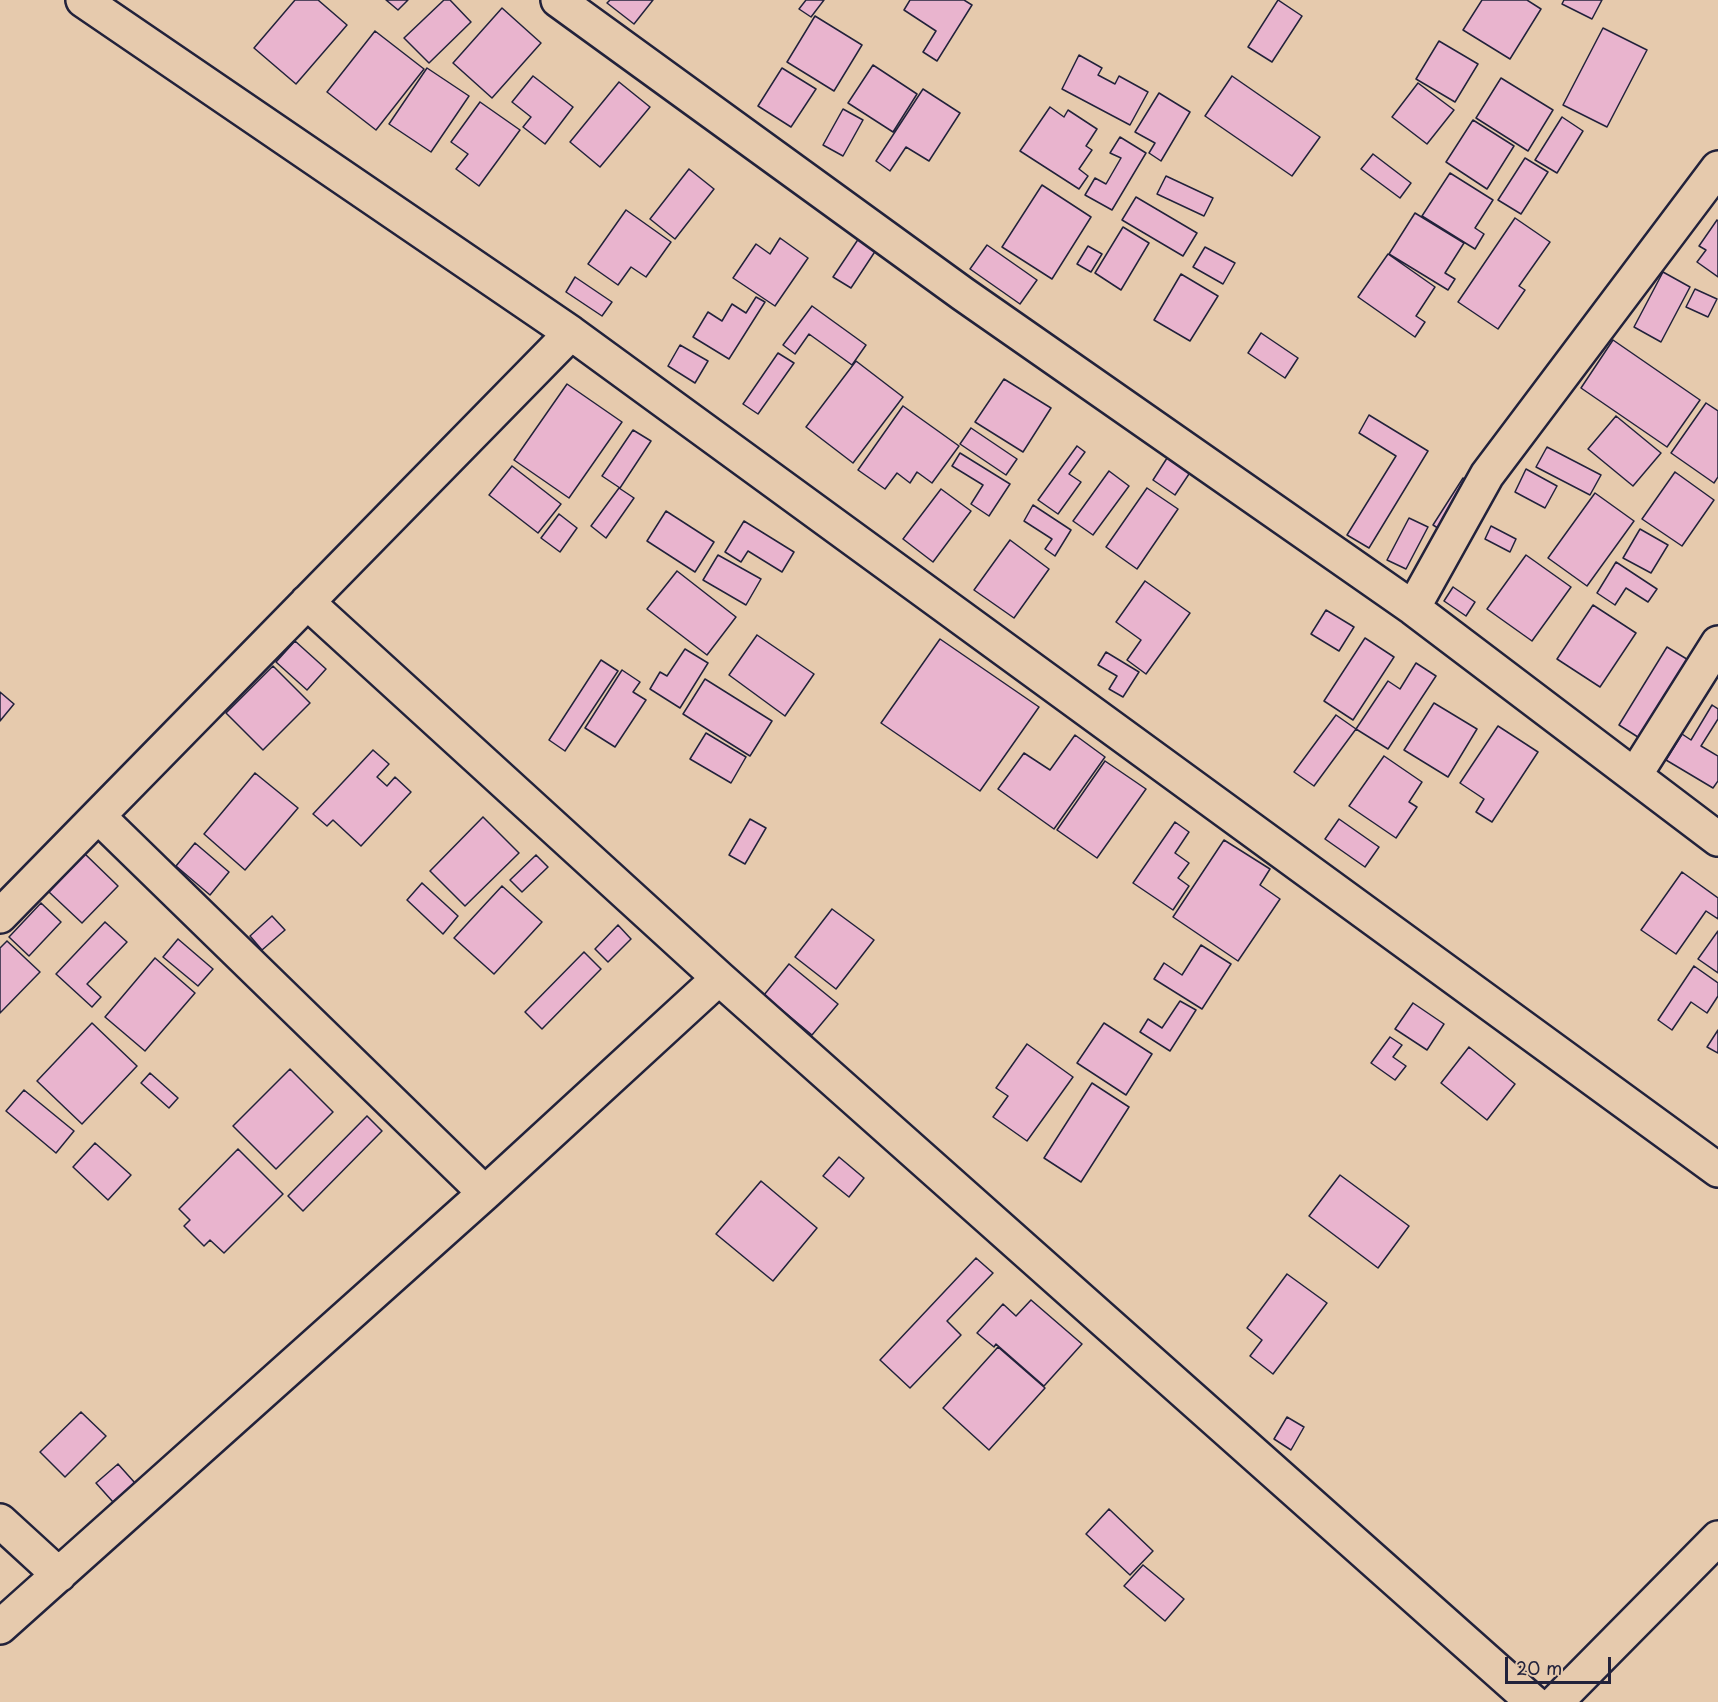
<!DOCTYPE html>
<html>
<head>
<meta charset="utf-8">
<style>
	body { margin:0 }
	#map { position:relative; width:1718px; height:1702px; overflow:hidden; background:#e6caad; font-family:"Playpen Sans",sans-serif }
	canvas { display:block }
	.scale { position:absolute; left:1505px; top:1657px; width:106px; height:27px; box-sizing:border-box; border:3px solid #22223b; border-top:0; padding-left:8px; font-size:18px; line-height:21px; white-space:nowrap; color:#22223b; -webkit-text-stroke:4px #e6caad; paint-order:stroke }
</style>
</head>
<body>
<div id="map">
<canvas width="1718" height="1702"></canvas>
<div class="scale">20 m</div>
</div>
<script>
const ctx = document.querySelector('canvas').getContext('2d');
ctx.lineJoin = 'round';
function fill(path, color) {
  ctx.fillStyle = color;
  ctx.fill(path, 'evenodd');
}
function toPath(rows) {
  const path = new Path2D();
  for (const r of rows) {
    path.moveTo(r[0], r[1]);
    for (let i = 2; i < r.length; i += 2) path.lineTo(r[i], r[i + 1]);
  }
  return path;
}
function stroke(path, color, width, dash) {
  ctx.strokeStyle = color;
  ctx.lineWidth = width;
  ctx.lineCap = dash ? 'butt' : 'round';
  ctx.setLineDash(dash || []);
  ctx.stroke(path);
}
const building = toPath([
	[295,0,318,0,347,25,296,84,254,48,295,0],
	[386,0,408,0,398,10,386,0],
	[444,0,450,0,471,22,429,63,404,38,444,0],
	[610,0,653,0,634,24,607,3,610,0],
	[806,0,824,0,811,17,799,9,806,0],
	[910,0,964,0,972,5,937,61,923,52,936,31,904,10,910,0],
	[1278,0,1302,16,1272,62,1248,47,1278,0],
	[1482,0,1527,0,1541,9,1510,59,1463,30,1482,0],
	[1564,0,1602,0,1592,19,1562,4,1564,0],
	[502,8,541,43,492,98,453,63,502,8],
	[815,16,862,45,834,91,787,62,815,16],
	[1603,28,1647,50,1607,127,1563,105,1603,28],
	[375,31,424,69,376,130,327,92,375,31],
	[1439,41,1478,64,1455,102,1416,79,1439,41],
	[1079,55,1102,68,1098,75,1115,84,1119,76,1148,92,1130,125,1062,89,1079,55],
	[873,65,917,94,893,132,848,103,873,65],
	[427,68,469,96,431,152,389,124,427,68],
	[782,68,816,89,791,127,758,106,782,68],
	[533,76,573,107,545,144,523,127,531,117,512,102,533,76],
	[1232,76,1320,137,1292,176,1205,116,1232,76],
	[1501,78,1553,110,1528,151,1476,118,1501,78],
	[619,82,650,107,600,167,570,142,619,82],
	[1418,83,1454,110,1427,144,1392,117,1418,83],
	[923,89,960,113,929,161,906,147,890,171,876,161,923,89],
	[1159,93,1190,112,1161,161,1149,153,1155,143,1135,132,1159,93],
	[480,102,520,130,479,186,456,169,468,154,451,142,480,102],
	[1050,107,1064,117,1068,110,1097,129,1086,146,1092,150,1079,169,1088,176,1079,189,1020,151,1050,107],
	[843,109,863,120,843,156,823,145,843,109],
	[1562,117,1583,131,1557,173,1535,160,1562,117],
	[1473,120,1514,146,1487,189,1446,162,1473,120],
	[1120,137,1146,153,1112,210,1085,195,1095,178,1106,184,1121,158,1110,153,1120,137],
	[1373,154,1411,183,1400,198,1361,169,1373,154],
	[1525,158,1548,172,1521,214,1498,200,1525,158],
	[689,169,714,189,675,239,650,219,689,169],
	[1450,173,1493,200,1475,228,1484,234,1475,249,1422,216,1450,173],
	[1166,176,1213,198,1204,216,1157,194,1166,176],
	[1042,185,1091,217,1052,279,1002,247,1042,185],
	[1136,197,1197,233,1183,256,1122,220,1136,197],
	[626,210,671,242,646,277,631,267,618,285,588,264,626,210],
	[1415,213,1464,243,1445,273,1455,279,1448,290,1389,254,1415,213],
	[1515,218,1550,242,1519,286,1525,290,1498,329,1458,302,1515,218],
	[1717,220,1718,221,1718,277,1697,262,1706,250,1699,246,1717,220],
	[1123,227,1149,243,1121,290,1095,273,1123,227],
	[780,238,808,258,775,306,733,278,756,244,770,254,780,238],
	[859,238,876,250,851,288,833,277,859,238],
	[987,245,1037,280,1020,304,970,269,987,245],
	[1088,246,1102,254,1091,272,1077,264,1088,246],
	[1205,247,1235,263,1223,284,1193,267,1205,247],
	[1388,254,1435,287,1416,316,1425,322,1415,337,1358,297,1388,254],
	[1663,272,1690,287,1661,342,1634,327,1663,272],
	[1181,274,1218,296,1190,341,1154,320,1181,274],
	[575,277,612,302,602,316,566,292,575,277],
	[1695,289,1717,299,1708,317,1686,307,1695,289],
	[756,297,765,302,729,359,693,337,708,312,722,321,732,304,746,313,756,297],
	[812,306,866,345,852,365,809,334,795,354,783,345,812,306],
	[1261,333,1298,358,1285,378,1248,353,1261,333],
	[1613,340,1700,400,1667,447,1581,388,1613,340],
	[680,345,708,361,695,383,668,366,680,345],
	[778,353,794,363,758,414,743,404,778,353],
	[856,361,903,397,853,463,806,427,856,361],
	[1004,379,1051,408,1023,452,975,422,1004,379],
	[567,384,622,422,569,498,514,460,567,384],
	[1706,403,1718,411,1718,477,1714,483,1671,453,1706,403],
	[903,406,959,446,932,483,917,472,910,483,897,473,885,489,858,470,903,406],
	[1369,415,1428,451,1369,548,1347,535,1396,456,1359,433,1369,415],
	[1616,416,1661,453,1633,486,1588,449,1616,416],
	[971,428,1017,459,1006,475,960,444,971,428],
	[633,430,651,441,620,488,602,476,633,430],
	[1077,446,1085,452,1069,474,1081,482,1058,514,1038,500,1077,446],
	[1547,447,1601,475,1590,495,1536,467,1547,447],
	[960,453,1010,484,989,516,971,504,983,485,952,466,960,453],
	[1169,455,1191,471,1175,495,1153,480,1169,455],
	[512,466,561,504,538,533,489,495,512,466],
	[1526,469,1557,486,1545,508,1515,492,1526,469],
	[1109,471,1129,486,1093,535,1073,521,1109,471],
	[1675,472,1714,500,1682,546,1642,519,1675,472],
	[1463,478,1478,488,1449,535,1433,525,1463,478],
	[619,488,634,498,606,538,591,526,619,488],
	[1147,488,1178,509,1137,569,1106,547,1147,488],
	[941,489,971,511,933,562,903,539,941,489],
	[1595,493,1634,521,1587,586,1548,558,1595,493],
	[1033,505,1071,530,1055,556,1045,549,1052,539,1024,521,1033,505],
	[666,511,714,542,695,572,647,541,666,511],
	[559,514,577,528,560,552,541,538,559,514],
	[1409,518,1428,527,1406,569,1387,560,1409,518],
	[744,521,794,552,782,572,748,551,741,562,725,552,744,521],
	[1491,526,1516,539,1510,552,1485,539,1491,526],
	[1640,529,1668,545,1651,573,1623,558,1640,529],
	[1010,540,1049,569,1014,618,974,590,1010,540],
	[718,555,761,579,746,605,703,580,718,555],
	[1526,555,1571,587,1532,641,1487,609,1526,555],
	[1616,562,1657,589,1648,602,1626,588,1615,605,1597,593,1616,562],
	[677,571,736,617,707,655,647,609,677,571],
	[1145,581,1190,613,1146,674,1127,660,1141,640,1116,622,1145,581],
	[1453,587,1475,602,1466,616,1444,601,1453,587],
	[1593,605,1636,633,1600,687,1557,659,1593,605],
	[1326,610,1354,627,1339,651,1311,634,1326,610],
	[757,635,814,674,785,716,729,675,757,635],
	[1365,638,1394,657,1353,720,1324,701,1365,638],
	[940,639,1039,707,980,791,881,723,940,639],
	[295,641,326,669,307,690,276,662,295,641],
	[1667,647,1690,661,1641,739,1619,725,1667,647],
	[685,649,708,663,680,708,650,689,660,672,667,676,685,649],
	[1106,652,1139,672,1123,697,1109,689,1117,676,1098,665,1106,652],
	[601,660,618,671,565,751,549,740,601,660],
	[1416,663,1436,676,1388,749,1356,729,1388,681,1400,689,1416,663],
	[273,666,310,703,263,750,226,713,273,666],
	[622,670,640,682,633,692,646,700,615,747,585,728,622,670],
	[705,679,772,721,750,756,683,714,705,679],
	[0,692,14,704,0,721,0,692],
	[1434,703,1477,729,1448,777,1404,750,1434,703],
	[1712,705,1718,709,1718,719,1701,746,1718,756,1718,781,1713,788,1666,760,1682,734,1691,740,1712,705],
	[1336,715,1356,729,1314,786,1294,772,1336,715],
	[1498,726,1538,752,1492,822,1476,812,1484,799,1460,783,1498,726],
	[706,733,746,757,731,783,690,759,706,733],
	[1075,735,1105,757,1054,829,998,789,1024,753,1050,770,1075,735],
	[373,750,389,764,377,777,387,786,395,777,411,792,361,846,333,820,327,826,313,814,373,750],
	[1384,756,1422,782,1409,802,1417,807,1396,838,1349,806,1384,756],
	[1105,761,1146,789,1097,858,1057,830,1105,761],
	[255,773,298,808,245,870,204,834,255,773],
	[483,817,519,853,465,906,430,871,483,817],
	[750,819,766,828,745,864,729,855,750,819],
	[1339,819,1379,847,1365,867,1325,839,1339,819],
	[1175,822,1189,832,1175,853,1189,863,1178,878,1189,886,1173,910,1133,883,1175,822],
	[1224,840,1270,869,1260,885,1280,899,1238,961,1173,917,1224,840],
	[195,843,229,872,210,895,176,866,195,843],
	[85,854,118,886,82,923,49,892,85,854],
	[536,855,548,867,522,892,510,880,536,855],
	[1682,872,1718,898,1718,919,1706,911,1676,954,1641,930,1682,872],
	[422,883,458,916,443,934,407,900,422,883],
	[502,886,542,922,494,974,454,938,502,886],
	[41,903,61,922,29,956,9,937,41,903],
	[832,909,874,940,836,989,795,957,832,909],
	[272,916,285,930,262,950,250,936,272,916],
	[105,922,127,942,87,984,101,997,92,1007,56,974,105,922],
	[618,925,631,939,608,962,595,949,618,925],
	[1718,931,1718,973,1698,959,1718,931],
	[178,939,213,969,198,986,163,957,178,939],
	[7,941,40,972,0,1013,0,948,7,941],
	[1201,945,1231,964,1202,1009,1154,979,1164,963,1182,975,1201,945],
	[584,952,601,969,542,1029,525,1012,584,952],
	[155,958,195,993,145,1051,105,1017,155,958],
	[789,964,838,1004,812,1035,764,995,789,964],
	[1694,966,1718,983,1718,996,1707,1013,1691,1002,1672,1030,1658,1020,1694,966],
	[1180,1001,1196,1010,1170,1051,1140,1032,1148,1019,1162,1028,1180,1001],
	[1413,1003,1444,1024,1427,1050,1395,1029,1413,1003],
	[92,1023,137,1066,82,1124,37,1081,92,1023],
	[1104,1023,1152,1054,1126,1095,1077,1063,1104,1023],
	[1718,1030,1718,1053,1707,1047,1718,1030],
	[1390,1037,1402,1045,1393,1057,1406,1066,1395,1080,1371,1063,1390,1037],
	[1027,1044,1073,1077,1027,1141,993,1117,1008,1096,996,1088,1027,1044],
	[1469,1047,1515,1084,1487,1120,1441,1083,1469,1047],
	[290,1069,333,1112,276,1169,233,1126,290,1069],
	[150,1073,178,1098,169,1108,141,1083,150,1073],
	[1092,1083,1129,1107,1081,1182,1044,1158,1092,1083],
	[24,1090,74,1131,56,1153,6,1111,24,1090],
	[367,1116,382,1131,303,1211,288,1196,367,1116],
	[95,1143,131,1175,108,1200,73,1167,95,1143],
	[238,1149,283,1194,224,1253,210,1240,204,1246,184,1226,190,1220,179,1209,238,1149],
	[839,1157,864,1178,849,1197,823,1176,839,1157],
	[1340,1175,1409,1226,1378,1268,1309,1216,1340,1175],
	[761,1181,817,1228,773,1281,716,1234,761,1181],
	[976,1258,993,1273,947,1321,961,1335,910,1388,880,1360,976,1258],
	[1287,1274,1327,1303,1273,1374,1250,1356,1262,1340,1247,1328,1287,1274],
	[1031,1300,1082,1344,1044,1386,996,1344,994,1347,977,1333,1003,1304,1016,1316,1031,1300],
	[998,1347,1045,1388,989,1450,943,1408,998,1347],
	[81,1412,106,1436,65,1477,40,1452,81,1412],
	[1287,1417,1304,1427,1291,1450,1274,1439,1287,1417],
	[118,1464,135,1483,113,1502,96,1483,118,1464],
	[1109,1509,1153,1551,1130,1575,1086,1534,1109,1509],
	[1143,1565,1184,1599,1165,1621,1124,1586,1143,1565]
]);
const minor = toPath([
	[83,0,571,333,1718,1170],
	[558,0,963,294,1413,608,1718,839],
	[307,602,719,978,1533,1702],
	[1413,608,1487,475,1718,168],
	[1635,775,1718,643],
	[98,816,485,1193],
	[0,916,571,333],
	[0,1521,59,1575],
	[0,1627,485,1193,719,978],
	[1556,1702,1718,1538]
]);
fill(building, '#e9b4ce');
stroke(building, '#22223b', 1.5);
stroke(minor, '#22223b', 38);
stroke(minor, '#e6caad', 33);
</script>
</body>
</html>
